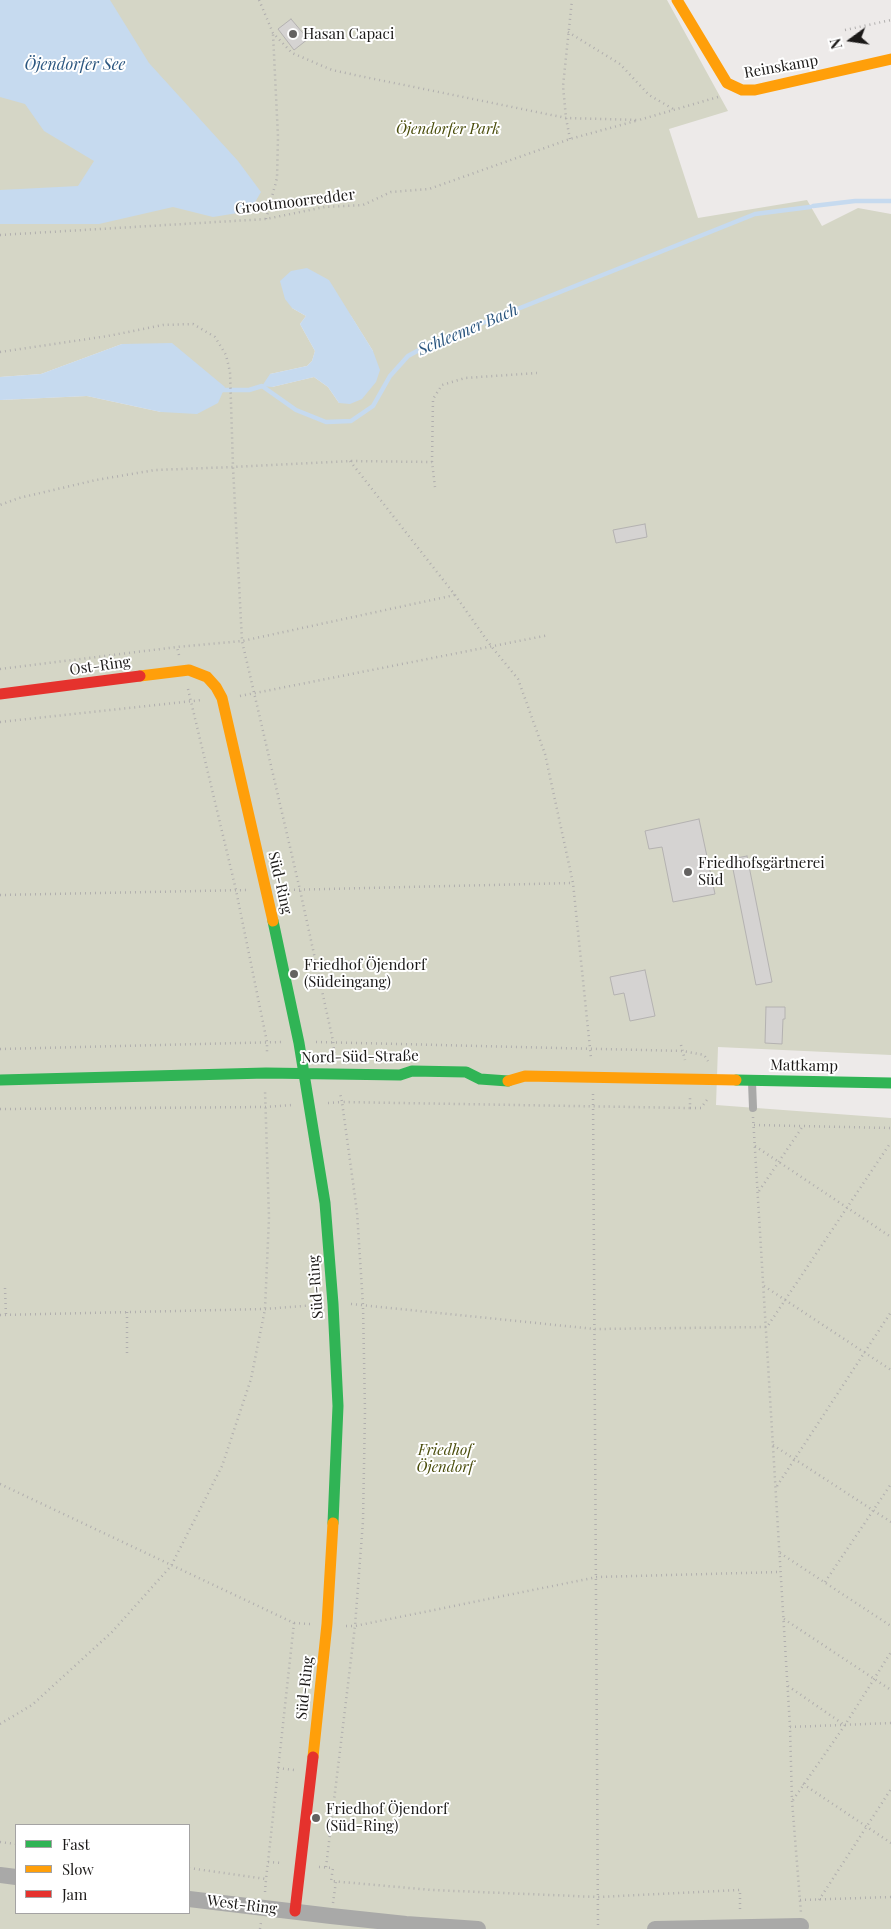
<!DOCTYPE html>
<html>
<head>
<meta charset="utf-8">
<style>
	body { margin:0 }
	#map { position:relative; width:891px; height:1929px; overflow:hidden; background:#edeae9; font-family:"Playfair Display",serif }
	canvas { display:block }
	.legend { position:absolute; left:15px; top:1824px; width:175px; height:90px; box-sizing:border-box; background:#fff; border:1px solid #a4a3a3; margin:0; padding:6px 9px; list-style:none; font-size:15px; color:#1b1918 }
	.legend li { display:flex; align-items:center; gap:10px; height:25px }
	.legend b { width:25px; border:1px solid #a4a3a3 }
	.north { position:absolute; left:826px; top:15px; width:50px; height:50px; -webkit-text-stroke:4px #fff; paint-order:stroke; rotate:256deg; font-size:14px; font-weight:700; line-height:20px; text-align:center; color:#1b1918 }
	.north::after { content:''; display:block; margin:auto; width:18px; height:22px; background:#1b1918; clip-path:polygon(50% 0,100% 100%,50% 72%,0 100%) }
</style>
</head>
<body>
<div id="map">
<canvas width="891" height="1929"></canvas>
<ul class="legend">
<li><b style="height:6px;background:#30b455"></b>Fast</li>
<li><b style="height:6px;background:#ff9f0a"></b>Slow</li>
<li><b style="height:6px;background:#e5322d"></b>Jam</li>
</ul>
<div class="north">N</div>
</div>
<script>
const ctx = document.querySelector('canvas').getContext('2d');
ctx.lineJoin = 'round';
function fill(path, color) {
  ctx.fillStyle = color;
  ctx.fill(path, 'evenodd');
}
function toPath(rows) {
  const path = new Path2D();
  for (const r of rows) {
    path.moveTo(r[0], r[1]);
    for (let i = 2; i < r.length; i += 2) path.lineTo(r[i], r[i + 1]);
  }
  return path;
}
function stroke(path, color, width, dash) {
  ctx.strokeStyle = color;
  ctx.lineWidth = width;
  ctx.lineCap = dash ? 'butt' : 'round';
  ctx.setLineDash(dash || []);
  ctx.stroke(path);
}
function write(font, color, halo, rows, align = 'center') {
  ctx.font = font + ' "Playfair Display",serif';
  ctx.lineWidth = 4;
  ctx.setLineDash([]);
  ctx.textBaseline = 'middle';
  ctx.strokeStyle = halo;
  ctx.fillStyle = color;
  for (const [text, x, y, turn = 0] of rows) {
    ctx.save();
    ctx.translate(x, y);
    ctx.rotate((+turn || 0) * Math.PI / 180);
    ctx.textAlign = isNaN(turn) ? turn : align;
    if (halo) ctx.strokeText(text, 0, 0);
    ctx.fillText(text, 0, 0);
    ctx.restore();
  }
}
const green = toPath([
	[0,0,667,0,728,111,669,129,698,218,807,200,822,226,858,208,891,214,891,1055,718,1047,716,1105,891,1118,891,1929,0,1929,0,400,87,396,161,412,122,344,41,374,0,377],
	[292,308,351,316,373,351,339,403,328,387,314,377,272,387,270,374,307,366,312,361,315,351,300,324,306,316],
	[16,1825,189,1825,189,1913,16,1913]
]);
const water = toPath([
	[0,0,110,0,149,63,238,161,261,192,250,211,213,217,173,207,99,224,0,224,0,190,78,186,94,161,44,131,25,104,0,97],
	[307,268,329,280,373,351,380,370,376,382,362,399,350,404,339,403,328,387,314,377,272,387,262,386,270,374,307,366,312,361,315,351,300,324,306,316,292,308,285,299,280,281,291,271],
	[172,343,225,387,218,403,197,414,161,412,87,396,0,400,0,377,41,374,122,344]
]);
const stream = toPath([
	[813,206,855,201,891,201],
	[219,390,249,390,262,386,296,410,326,422,351,421,373,406,390,376,408,356,430,344,755,214,810,207]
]);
const building = toPath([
	[291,19,308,39,294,50,278,29,291,19],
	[645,524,647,537,616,543,613,530,645,524],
	[699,819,715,894,673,902,662,847,649,849,645,831,699,819],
	[747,856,772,982,756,985,731,859,747,856],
	[645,970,655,1016,630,1021,624,993,614,995,610,977,645,970],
	[766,1007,785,1007,785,1019,783,1019,782,1044,765,1043,766,1007]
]);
const path = toPath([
	[259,0,273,33,292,53,332,70,355,75,566,118,639,120,718,97],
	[845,30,891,20],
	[568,32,620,64,649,95,675,110],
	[570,139,566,118,563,86,572,0],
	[266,219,277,178,278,137,273,34],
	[0,235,266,219,325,207,363,205,391,192,429,189,570,139,639,120],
	[0,352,108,336,163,325,193,324,215,337,226,355,230,372,233,467,155,470,96,480,19,498,0,505],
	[350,461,455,595,491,646,518,679,545,754,573,883,591,1058],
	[432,462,433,399,442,385,465,378,537,373],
	[179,655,177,647,242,641,455,595],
	[0,669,177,647],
	[188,689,236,890,267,1042,267,1055],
	[240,696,549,635],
	[0,722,202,700],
	[284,890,573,883],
	[0,895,248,890],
	[316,1042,683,1051,704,1055,708,1061],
	[681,1045,685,1060],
	[0,1049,281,1042],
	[335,1058,333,1041,300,890,242,641,233,467,350,461,432,462,435,487],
	[593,1094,598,1929],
	[328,1103,342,1102,340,1093],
	[690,1108,701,1108,709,1097],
	[0,1109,265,1107,292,1105],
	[753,1117,790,1727,792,1801,801,1913],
	[754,1125,891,1128],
	[755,1146,891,1237],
	[759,1191,803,1126],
	[764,1286,891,1370],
	[5,1288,6,1315],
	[351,1304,595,1329,767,1327,891,1142],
	[127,1312,127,1353],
	[0,1315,265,1309,316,1305],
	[773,1445,891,1522],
	[0,1484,294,1623,268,1862],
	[777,1486,891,1312],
	[780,1553,891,1626],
	[825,1582,891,1484],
	[784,1619,891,1690],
	[294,1623,310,1624],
	[346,1626,355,1626,597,1577,780,1572],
	[788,1686,843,1724],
	[0,1724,32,1705,112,1632,171,1566,222,1466,251,1379,265,1309,269,1218,265,1090],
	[790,1727,891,1723],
	[278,1768,294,1770],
	[803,1784,891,1843],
	[793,1800,845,1725,891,1652],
	[0,1842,16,1844],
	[319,1867,333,1868,331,1881,432,1890,598,1897,740,1890,740,1913],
	[326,1867,355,1626,363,1521,365,1411,363,1305,357,1212,342,1102,690,1108,690,1097],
	[189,1868,266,1879,268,1862,283,1863],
	[265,1892,266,1879],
	[800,1900,891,1897],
	[819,1900,891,1789],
	[333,1903,336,1881],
	[260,1929,261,1922]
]);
const lane = toPath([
	[752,1082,753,1108]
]);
const street = toPath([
	[0,1875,16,1877],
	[189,1899,331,1916,406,1924,478,1929],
	[655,1929,801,1926]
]);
const fast = toPath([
	[273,921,299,1043,325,1203,333,1304,338,1406,333,1523],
	[0,1080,266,1073,400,1075,412,1071,466,1072,480,1079,508,1081],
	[736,1080,891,1083]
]);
const slow = toPath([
	[677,0,727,83,742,90,755,90,891,59],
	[140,676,189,670,207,677,216,687,222,698,273,921],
	[508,1081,525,1076,736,1080],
	[313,1757,327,1624,333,1523]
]);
const jam = toPath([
	[0,694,140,676],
	[295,1911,313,1757]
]);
const markers = [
	[293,34,5,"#646261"],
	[688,872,5,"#646261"],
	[294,974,5,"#646261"],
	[316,1818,5,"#646261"]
];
const poiNames = [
	["Hasan Capaci",303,34],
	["Friedhofsgärtnerei",698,863],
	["Süd",698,880],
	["Friedhof Öjendorf",304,965],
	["(Südeingang)",304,982],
	["Friedhof Öjendorf",326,1809],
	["(Süd-Ring)",326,1826]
];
const streetNames = [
	["Reinskamp",781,67,-10],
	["Grootmoorredder",295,202,-7],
	["Ost-Ring",100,666,-8],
	["Süd-Ring",280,883,77],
	["Nord-Süd-Straße",360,1057,-1],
	["Mattkamp",804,1066,1],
	["Süd-Ring",316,1287,-94],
	["Süd-Ring",305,1688,-84],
	["West-Ring",242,1905,7]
];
const parkNames = [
	["Öjendorfer Park",448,129],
	["Friedhof",445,1450],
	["Öjendorf",445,1467]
];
const waterNames = [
	["Öjendorfer See",75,65],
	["Schleemer Bach",468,330,-23]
];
fill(green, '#d5d6c6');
fill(water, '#c6daef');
stroke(stream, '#c6daef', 4.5);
fill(building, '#d5d3d2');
stroke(building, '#b4b2b1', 1);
stroke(path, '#b0aeae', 2.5, [1, 4]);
stroke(lane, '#a9a9a8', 8);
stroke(street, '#a9a9a8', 16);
stroke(fast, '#30b455', 11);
stroke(slow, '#ff9f0a', 11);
stroke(jam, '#e5322d', 11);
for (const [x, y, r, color] of markers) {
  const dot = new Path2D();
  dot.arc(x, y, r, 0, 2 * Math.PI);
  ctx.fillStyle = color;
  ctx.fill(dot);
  stroke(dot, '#fff', 2);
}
write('15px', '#1b1918', '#fff', poiNames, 'left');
write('15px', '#1b1918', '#fff', streetNames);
write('italic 15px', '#494c0a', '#fff', parkNames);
write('italic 16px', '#2b567f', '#fff', waterNames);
</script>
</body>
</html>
